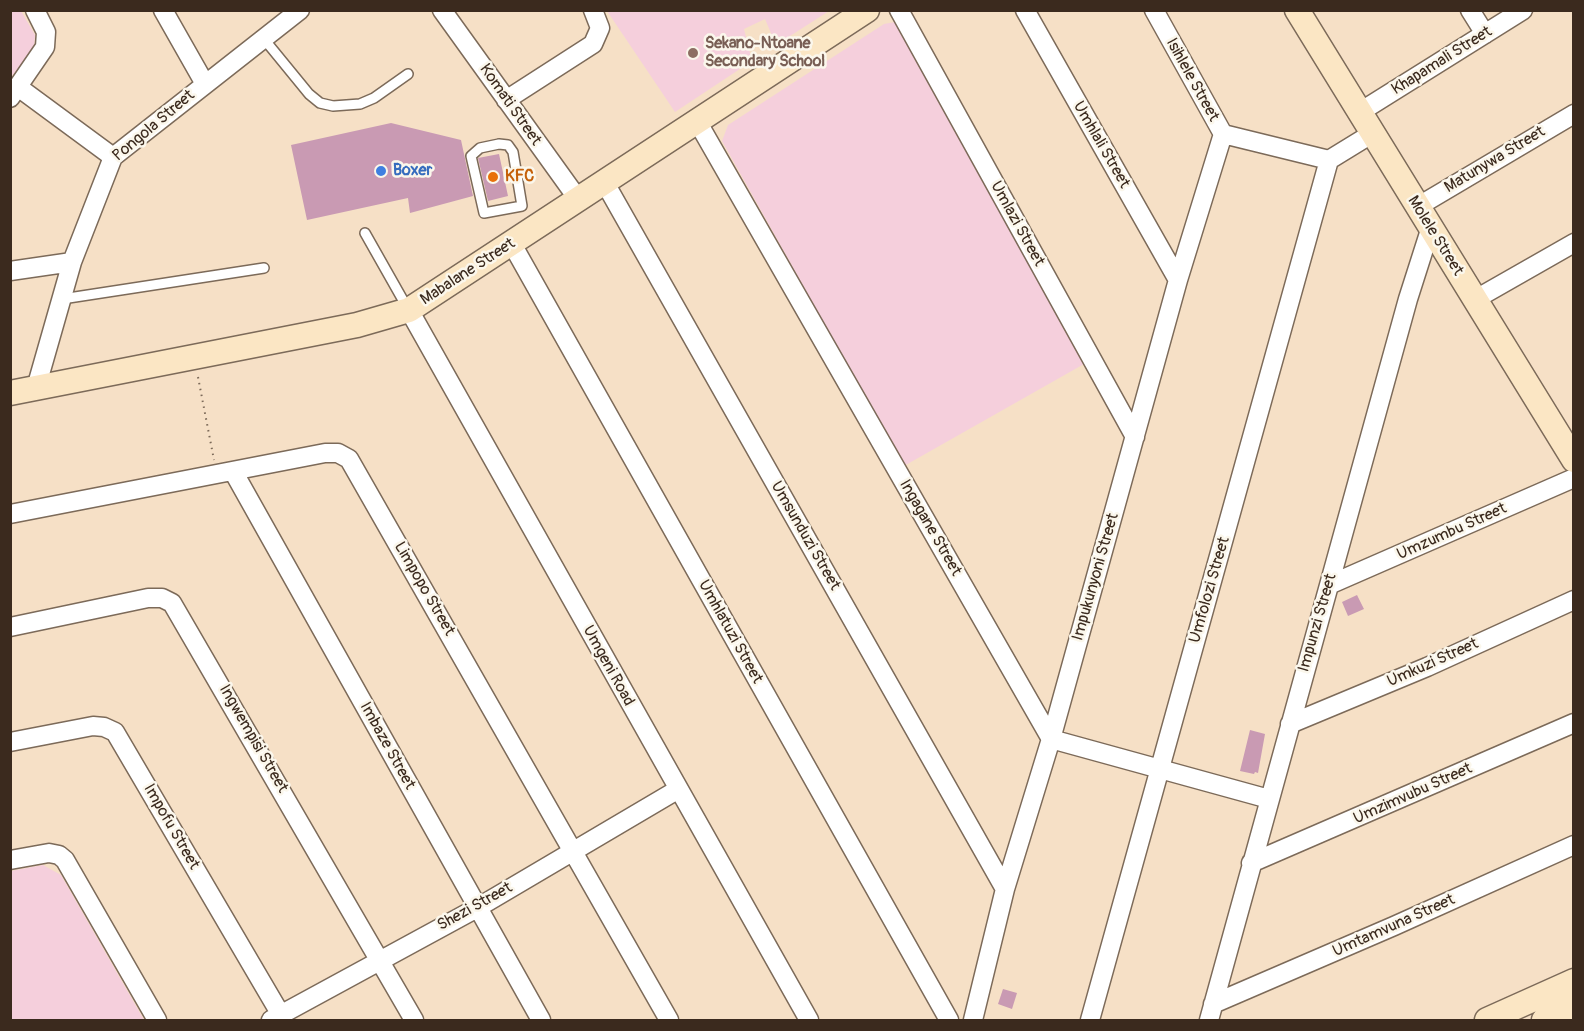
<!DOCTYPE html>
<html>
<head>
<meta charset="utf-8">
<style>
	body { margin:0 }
	#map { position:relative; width:1584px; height:1031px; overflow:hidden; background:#f6e0c6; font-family:Pangolin,sans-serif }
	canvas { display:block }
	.frame { position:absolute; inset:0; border:12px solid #3b2a1e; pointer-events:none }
</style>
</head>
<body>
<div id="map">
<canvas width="1584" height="1031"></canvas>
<div class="frame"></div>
</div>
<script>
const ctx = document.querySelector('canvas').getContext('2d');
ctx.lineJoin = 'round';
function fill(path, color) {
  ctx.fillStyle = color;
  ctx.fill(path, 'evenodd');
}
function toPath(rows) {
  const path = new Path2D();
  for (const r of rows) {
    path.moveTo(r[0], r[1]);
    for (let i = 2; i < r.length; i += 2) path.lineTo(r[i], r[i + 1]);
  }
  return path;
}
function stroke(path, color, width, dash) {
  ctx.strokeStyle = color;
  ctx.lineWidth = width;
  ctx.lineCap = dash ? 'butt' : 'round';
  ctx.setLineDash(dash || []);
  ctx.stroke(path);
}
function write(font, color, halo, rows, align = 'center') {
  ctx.font = font + ' Pangolin,sans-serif';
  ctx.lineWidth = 5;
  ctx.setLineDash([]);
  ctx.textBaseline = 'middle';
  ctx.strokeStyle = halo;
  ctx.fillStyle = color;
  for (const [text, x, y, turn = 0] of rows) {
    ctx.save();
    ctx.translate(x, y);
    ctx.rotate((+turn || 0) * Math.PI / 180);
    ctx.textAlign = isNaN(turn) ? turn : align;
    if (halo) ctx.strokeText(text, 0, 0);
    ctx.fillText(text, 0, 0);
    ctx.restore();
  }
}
const built = toPath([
	[11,11,21,11,35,35,34,49,11,77],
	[607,11,829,11,776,45,765,19,744,29,752,61,675,112],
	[895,22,1084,364,904,466,722,141,728,125,884,24],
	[43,865,61,875,144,1020,11,1020,11,871]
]);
const building = toPath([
	[391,123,461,140,473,196,410,213,408,198,307,220,291,145],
	[499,154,508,196,488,201,478,158],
	[1357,595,1364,609,1348,616,1342,602],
	[1250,730,1265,734,1258,773,1255,772,1254,774,1240,771],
	[1003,989,1017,993,1012,1009,998,1004]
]);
const path = toPath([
	[198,377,214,460]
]);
const lane = toPath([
	[264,39,309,94,320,103,333,106,360,104,374,98,408,74],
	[499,144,508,145,513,152,522,206,484,213,471,156,480,148,499,144],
	[365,233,408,309],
	[62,299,264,268]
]);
const street = toPath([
	[163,10,205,84],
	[442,10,578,199],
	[899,10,1135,437],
	[1025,10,1178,280],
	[1154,10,1223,134,1329,160,1373,133],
	[1470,10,1485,34],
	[18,87,113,157],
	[10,98,45,47,46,32,35,10],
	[506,100,593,44,600,28,593,10],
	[1360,112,1523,10],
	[697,121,1051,739,1269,799],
	[605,183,1005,889],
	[1417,207,1574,114],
	[512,244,949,1020],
	[10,271,72,262],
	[1474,300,1574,243],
	[409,310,809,1020],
	[36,388,72,262,113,157,300,10],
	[233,471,541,1020],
	[10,514,325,453,338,453,349,459,669,1020],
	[1329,585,1574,478],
	[10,627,148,598,162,598,172,603,414,1020],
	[1290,724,1427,667,1574,600],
	[10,742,93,726,104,727,115,732,281,1015],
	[10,860,49,853,59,855,65,860,157,1020],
	[1251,863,1574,723],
	[1213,1004,1394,926,1574,845],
	[271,1020,477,908,677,790],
	[973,1020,1005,889,1051,739,1178,280,1223,134],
	[1090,1020,1329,160],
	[1209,1020,1408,299,1431,227]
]);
const secondary = toPath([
	[1297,10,1574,460],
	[10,393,357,325,409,310,867,10],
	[1487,1020,1574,981],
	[1544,1020,1574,1007]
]);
const markers = [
	[693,53,6,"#8d6e63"],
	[381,171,6,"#3f7fe0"],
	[493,177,6,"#e8710a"]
];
const educationNames = [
	["Sekano-Ntoane",705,44],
	["Secondary School",705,62]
];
const streetNames = [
	["Khapamali Street",1442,61,-32],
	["Isihlele Street",1192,80,61],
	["Komati Street",510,105,55],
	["Pongola Street",154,126,-40],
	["Umhlali Street",1101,145,60],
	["Matunywa Street",1495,160,-31],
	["Umlazi Street",1017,224,61],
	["Molele Street",1435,236,58],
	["Mabalane Street",468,272,-33],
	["Ingagane Street",930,528,60],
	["Umzumbu Street",1452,532,-24],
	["Umsunduzi Street",805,536,60],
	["Impukunyoni Street",1096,577,-74],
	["Limpopo Street",424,589,60],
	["Umfolozi Street",1210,590,-74],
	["Impunzi Street",1318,623,-74],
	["Umhlatuzi Street",730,632,61],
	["Umkuzi Street",1433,663,-24],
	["Umgeni Road",608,666,61],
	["Ingwempisi Street",253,739,60],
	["Imbaze Street",387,746,61],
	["Umzimvubu Street",1413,794,-24],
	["Impofu Street",171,827,60],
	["Shezi Street",475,907,-29],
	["Umtamvuna Street",1394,926,-24]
];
const shopNames = [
	["Boxer",393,171]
];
const foodNames = [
	["KFC",505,177]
];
fill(built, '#f5cfdc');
fill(building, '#c99ab3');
stroke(lane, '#7c6a59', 12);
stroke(street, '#7c6a59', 21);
stroke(secondary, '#7c6a59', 27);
stroke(path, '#7c6a59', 2, [1.5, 4.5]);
stroke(lane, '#fff', 9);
stroke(street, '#fff', 18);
stroke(secondary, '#fbe6c4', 24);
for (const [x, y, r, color] of markers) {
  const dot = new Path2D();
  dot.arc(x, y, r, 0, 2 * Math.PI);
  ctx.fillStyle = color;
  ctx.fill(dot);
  stroke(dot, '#fbf7ec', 2);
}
write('bold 16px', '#785e54', '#fbf7ec', educationNames, 'left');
write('16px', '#3b2a1e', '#fbf7ec', streetNames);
write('bold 16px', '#366cbe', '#fbf7ec', shopNames, 'left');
write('bold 16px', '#c56008', '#fbf7ec', foodNames, 'left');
</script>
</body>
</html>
